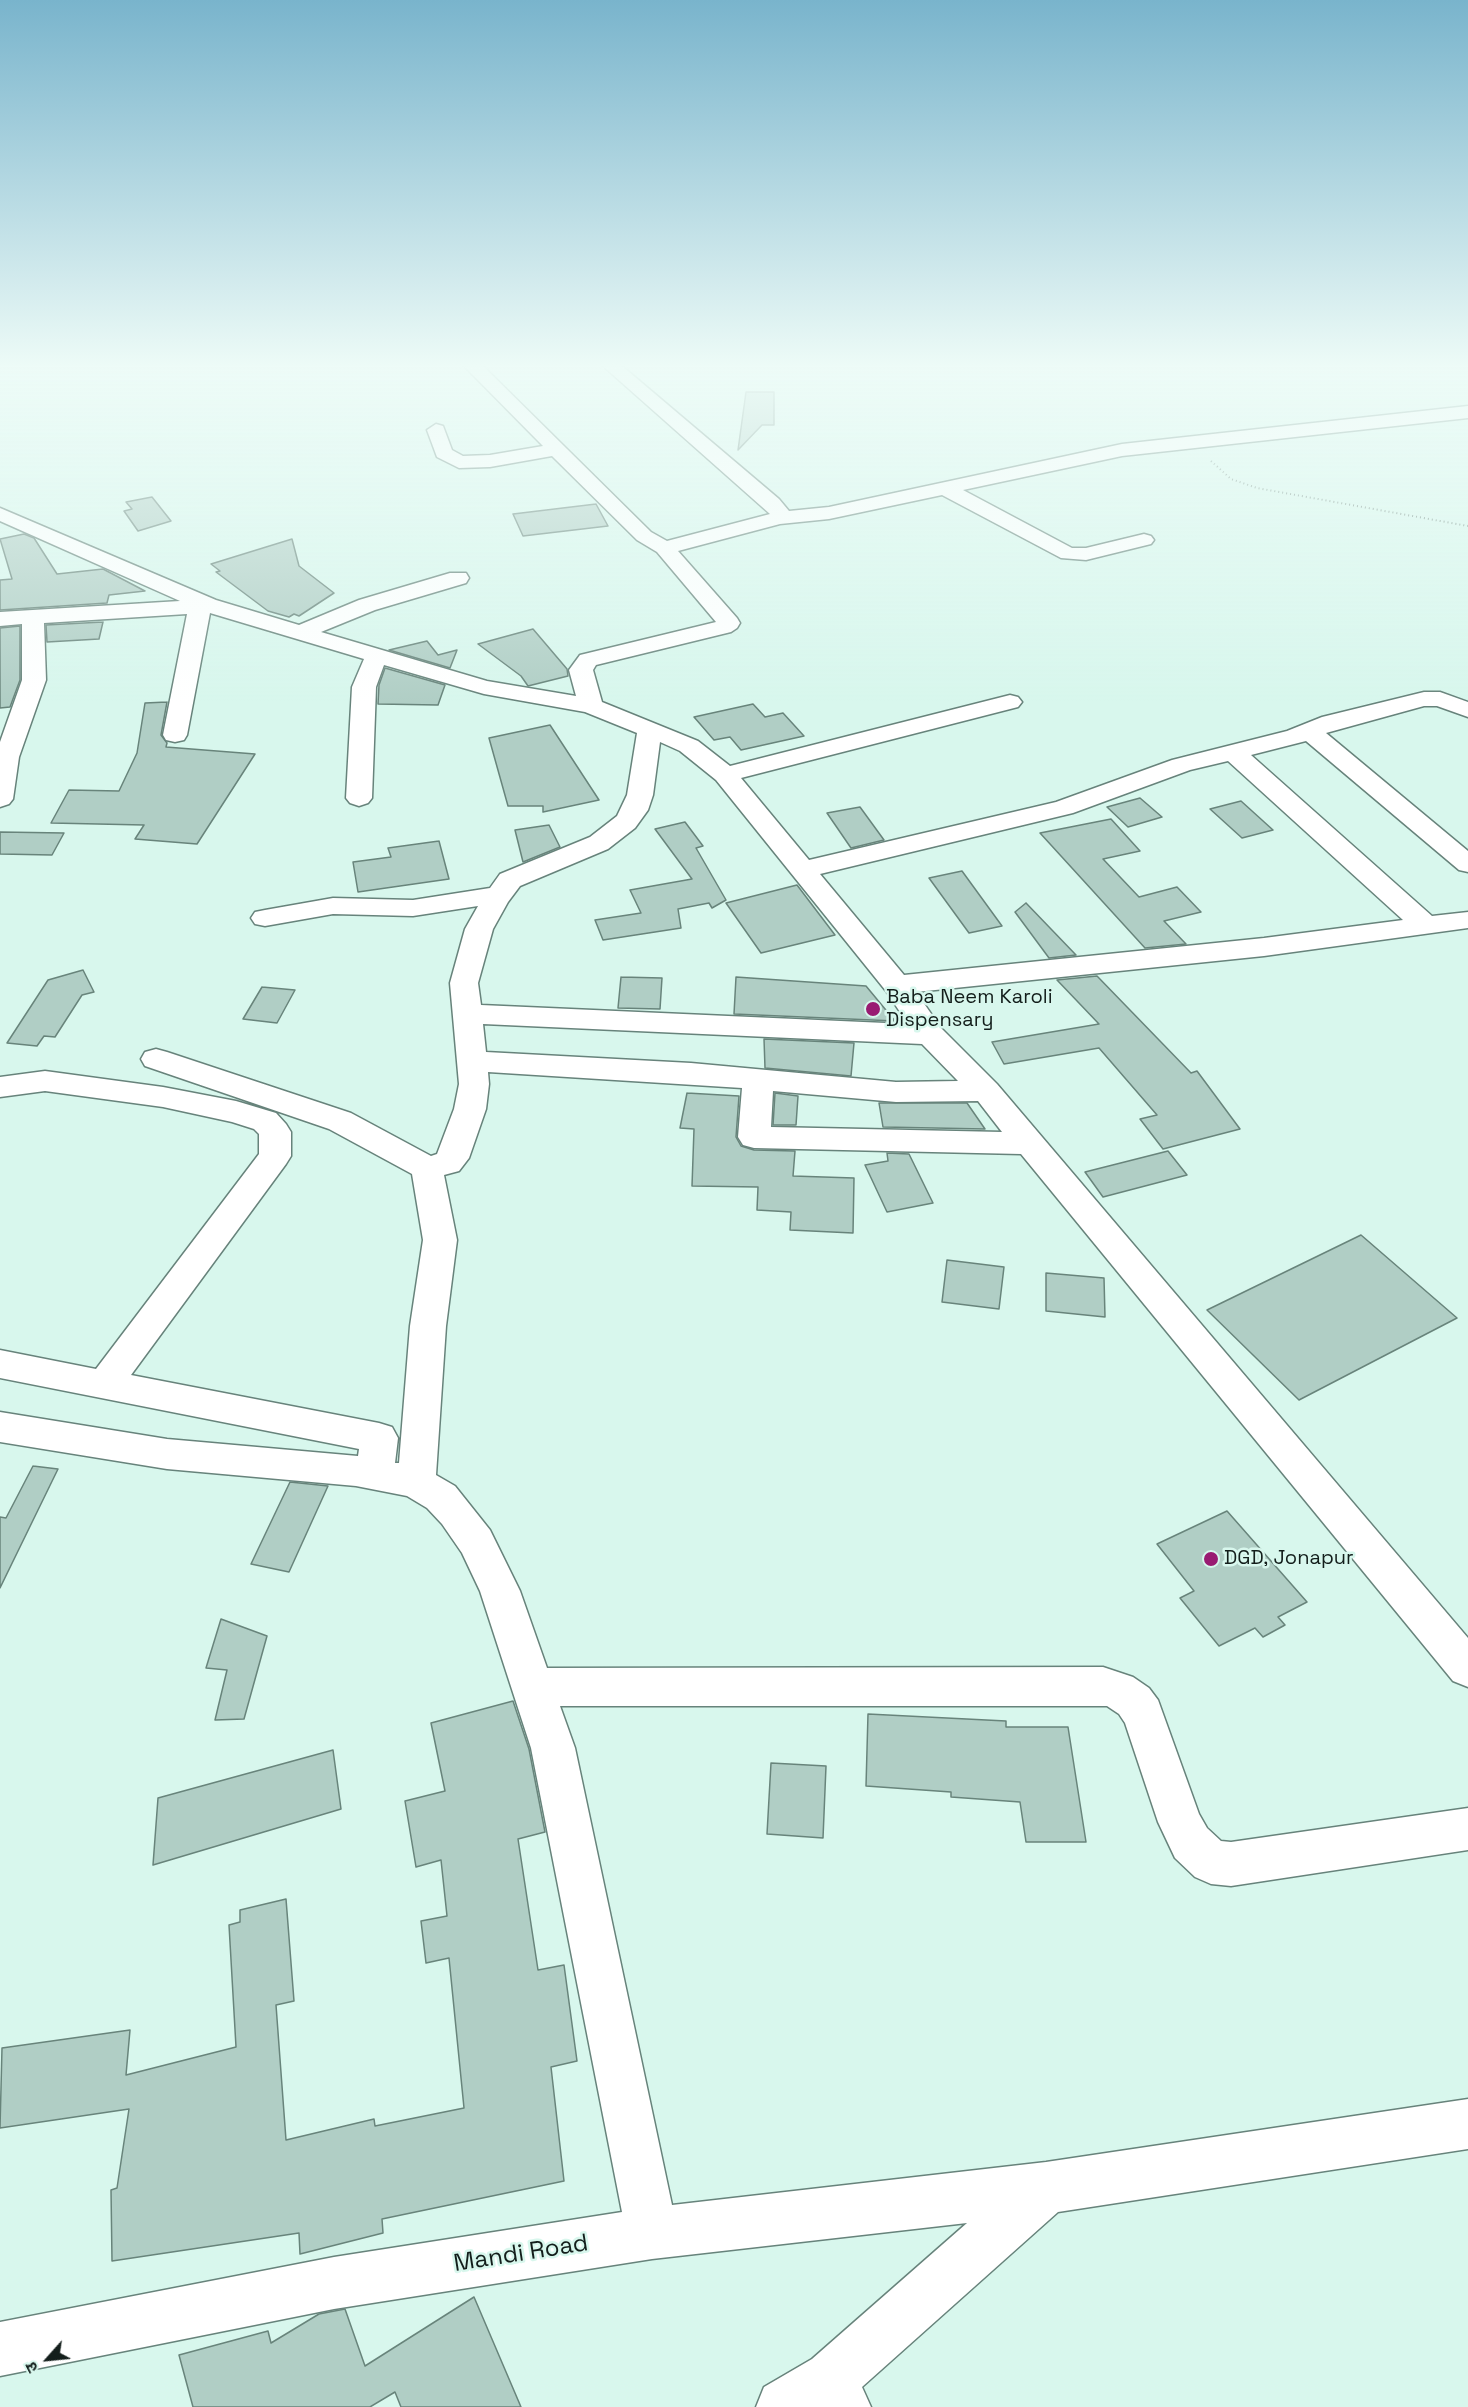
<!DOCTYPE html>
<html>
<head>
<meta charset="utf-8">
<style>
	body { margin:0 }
	#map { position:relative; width:1468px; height:2407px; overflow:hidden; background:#d8f7ed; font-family:"Space Grotesk","Noto Sans Devanagari",sans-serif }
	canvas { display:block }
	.north { position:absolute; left:18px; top:2329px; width:60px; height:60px; -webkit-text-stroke:4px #d8f7ed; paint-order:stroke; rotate:243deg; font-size:16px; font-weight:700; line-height:24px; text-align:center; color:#131e1b }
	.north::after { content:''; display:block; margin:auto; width:21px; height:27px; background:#131e1b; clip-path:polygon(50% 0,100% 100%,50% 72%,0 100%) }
</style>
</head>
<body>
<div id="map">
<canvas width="1468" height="2407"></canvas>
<div class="north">उ</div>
</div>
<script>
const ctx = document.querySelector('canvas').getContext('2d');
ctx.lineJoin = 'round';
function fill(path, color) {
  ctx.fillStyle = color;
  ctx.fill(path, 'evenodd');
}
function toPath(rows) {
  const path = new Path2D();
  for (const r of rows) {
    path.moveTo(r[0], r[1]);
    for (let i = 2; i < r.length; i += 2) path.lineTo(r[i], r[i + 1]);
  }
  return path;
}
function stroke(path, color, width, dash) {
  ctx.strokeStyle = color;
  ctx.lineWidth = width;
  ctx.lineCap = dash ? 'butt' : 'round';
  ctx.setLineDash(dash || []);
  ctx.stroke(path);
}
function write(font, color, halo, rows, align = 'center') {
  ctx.font = font + ' "Space Grotesk",sans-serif';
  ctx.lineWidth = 5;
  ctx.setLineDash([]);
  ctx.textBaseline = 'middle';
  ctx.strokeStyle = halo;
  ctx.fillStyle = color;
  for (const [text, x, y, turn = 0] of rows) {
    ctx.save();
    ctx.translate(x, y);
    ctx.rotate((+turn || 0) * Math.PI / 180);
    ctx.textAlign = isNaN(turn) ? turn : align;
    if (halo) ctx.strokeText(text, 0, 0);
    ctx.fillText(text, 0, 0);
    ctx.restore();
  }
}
const building = toPath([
	[746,392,774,392,774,425,762,425,738,450,746,392],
	[152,497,171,521,138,531,124,511,132,509,126,502,152,497],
	[596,504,608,526,523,536,513,514,596,504],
	[24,534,34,538,57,574,103,569,145,591,109,595,107,603,0,610,0,580,12,579,0,539,24,534],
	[292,539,299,566,334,593,299,616,294,614,289,617,268,611,216,572,220,571,211,564,292,539],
	[103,622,99,639,47,642,46,625,103,622],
	[20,626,20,680,10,707,0,708,0,628,20,626],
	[533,629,567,669,568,676,528,686,521,676,478,644,533,629],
	[427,641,438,655,457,650,450,668,389,650,427,641],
	[385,668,445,685,438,705,378,704,379,685,385,668],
	[167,702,161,735,167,743,166,747,255,754,197,844,135,839,144,825,51,823,69,790,119,791,137,753,145,703,167,702],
	[753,704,765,717,783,713,804,736,741,750,730,737,714,740,694,717,753,704],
	[550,725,599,800,543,812,543,806,508,806,489,738,550,725],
	[1140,798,1162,817,1128,827,1107,807,1140,798],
	[1241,801,1273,830,1242,838,1210,809,1241,801],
	[860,807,884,840,851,848,827,813,860,807],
	[1111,819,1140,851,1103,859,1139,897,1177,887,1201,912,1164,921,1186,944,1145,948,1040,833,1111,819],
	[685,822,703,846,696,848,726,900,712,908,709,903,678,909,681,928,603,940,595,920,641,913,630,890,692,879,655,829,685,822],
	[549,825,560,847,523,862,515,830,549,825],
	[0,832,64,833,52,855,0,854,0,832],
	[439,841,449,879,358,892,353,862,391,857,388,848,439,841],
	[962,871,1002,926,969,933,929,878,962,871],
	[797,885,835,935,761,953,726,903,797,885],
	[1026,903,1076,955,1049,958,1015,912,1026,903],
	[83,970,94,992,82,995,55,1037,44,1036,37,1046,7,1043,48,980,83,970],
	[1097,976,1191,1073,1197,1071,1240,1129,1163,1149,1140,1119,1157,1115,1099,1048,1004,1064,992,1042,1099,1024,1057,980,1097,976],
	[621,977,662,978,660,1009,618,1008,621,977],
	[736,977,866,986,895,1021,734,1014,736,977],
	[262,987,295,990,277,1023,243,1019,262,987],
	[764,1039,854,1043,851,1076,765,1068,764,1039],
	[687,1093,739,1096,736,1137,741,1146,754,1150,795,1151,793,1176,854,1178,853,1233,790,1230,791,1212,757,1210,758,1187,692,1186,694,1129,680,1128,687,1093],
	[775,1093,798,1096,796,1125,773,1125,775,1093],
	[879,1103,967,1103,985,1129,883,1127,879,1103],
	[1168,1151,1187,1175,1103,1197,1085,1172,1168,1151],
	[887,1153,909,1154,933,1203,887,1212,865,1165,888,1161,887,1153],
	[1361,1235,1457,1318,1299,1400,1207,1310,1361,1235],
	[947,1260,1004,1267,999,1309,942,1302,947,1260],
	[1046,1273,1104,1278,1105,1317,1046,1311,1046,1273],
	[33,1466,58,1469,0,1588,0,1517,6,1518,33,1466],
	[290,1482,328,1486,289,1572,251,1564,290,1482],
	[1227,1511,1307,1602,1278,1617,1285,1625,1263,1637,1255,1628,1219,1646,1180,1598,1194,1591,1157,1544,1227,1511],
	[221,1619,267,1636,244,1719,215,1720,227,1670,206,1668,221,1619],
	[513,1701,529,1749,545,1832,518,1839,538,1970,564,1965,577,2061,551,2067,564,2181,382,2219,383,2233,300,2254,299,2233,112,2261,111,2190,117,2188,129,2109,0,2128,2,2048,130,2030,126,2075,236,2047,229,1925,240,1922,240,1910,286,1899,294,2001,276,2005,286,2140,374,2119,375,2126,464,2108,449,1958,426,1963,421,1921,447,1916,441,1860,416,1867,405,1801,445,1791,431,1723,513,1701],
	[868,1714,1006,1721,1006,1727,1068,1727,1086,1842,1026,1842,1020,1802,951,1797,951,1792,866,1786,868,1714],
	[333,1750,341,1809,153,1865,158,1798,333,1750],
	[771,1763,826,1766,823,1838,767,1834,771,1763],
	[474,2297,521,2407,401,2407,395,2392,370,2407,193,2407,179,2355,268,2331,271,2343,319,2314,345,2309,365,2366,474,2297]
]);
const path = toPath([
	[1211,461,1231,479,1257,488,1468,526]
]);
const minor = toPath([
	[464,366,483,366,651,532,667,541,770,514,603,366,622,366,779,499,789,511,829,507,1122,444,1468,406,1468,418,1122,456,963,490,1072,548,1086,548,1144,534,1151,536,1154,540,1151,544,1086,560,1061,558,942,495,829,519,780,524,678,551,737,618,740,623,737,628,731,632,596,665,593,670,602,702,698,741,730,766,1010,695,1018,697,1022,702,1018,707,741,778,809,860,1056,802,1172,760,1287,731,1322,717,1424,692,1440,692,1468,702,1468,717,1437,706,1424,706,1326,733,1468,851,1468,872,1459,870,1306,741,1251,755,1432,916,1468,912,1468,928,1264,956,916,992,941,1028,997,1084,1468,1638,1468,1687,1453,1681,1021,1154,754,1148,743,1145,738,1137,742,1088,488,1072,489,1084,486,1109,469,1158,459,1171,444,1175,457,1240,446,1326,436,1475,455,1486,490,1530,520,1591,547,1668,1103,1667,1133,1677,1149,1688,1158,1700,1199,1814,1207,1828,1221,1841,1231,1842,1468,1808,1468,1850,1231,1886,1211,1884,1195,1877,1175,1858,1158,1822,1125,1723,1119,1714,1107,1706,560,1706,575,1748,672,2205,1046,2162,1468,2099,1468,2149,1058,2212,862,2387,871,2407,756,2407,764,2387,812,2359,967,2223,652,2259,334,2309,0,2376,0,2322,334,2257,622,2212,531,1748,480,1591,462,1553,442,1524,427,1508,407,1496,356,1486,167,1469,0,1442,0,1412,167,1439,358,1456,359,1449,0,1378,0,1350,96,1369,259,1154,259,1134,254,1129,232,1122,163,1107,45,1091,0,1097,0,1077,45,1071,163,1087,236,1101,276,1113,286,1124,291,1132,291,1156,286,1164,131,1375,379,1423,392,1427,398,1438,395,1463,399,1463,410,1326,423,1240,412,1174,329,1129,145,1066,141,1059,145,1052,156,1049,167,1052,351,1113,431,1156,437,1154,454,1109,459,1084,450,983,465,929,478,906,413,916,333,914,265,926,255,924,251,918,255,912,265,910,333,898,413,900,490,888,500,874,590,837,617,816,627,795,637,733,585,712,484,694,384,665,376,687,372,798,368,803,359,806,350,803,346,798,352,687,364,659,210,613,187,735,184,740,175,742,166,740,163,735,187,614,44,623,46,680,19,757,13,799,9,804,0,807,0,742,22,680,22,624,0,626,0,612,180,601,0,521,0,508,216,600,299,625,359,600,450,573,466,573,469,578,466,583,375,610,321,632,487,681,576,696,569,670,580,655,716,622,657,552,637,540,552,456,490,467,459,468,437,457,427,430,436,424,443,426,452,450,463,456,490,455,543,446,464,366],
	[660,742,680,751,716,780,886,991,908,1024,481,1005,478,983,493,929,508,902,520,886,608,849,635,828,648,810,653,795,660,742],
	[1228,761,1403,920,1264,938,904,975,820,874,1073,813,1190,770,1228,761],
	[483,1024,922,1044,958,1081,896,1082,691,1063,486,1052,483,1024],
	[773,1091,896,1102,978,1101,1002,1132,771,1127,773,1091]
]);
const markers = [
	[873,1009,8,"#991b72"],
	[1211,1559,8,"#991b72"]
];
const poiNames = [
	["Baba Neem Karoli",886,998],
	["Dispensary",886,1021],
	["DGD, Jonapur",1224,1559]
];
const nearStreetnames = [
	["Mandi Road",521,2254,-9]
];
fill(building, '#b0cec5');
stroke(building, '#68847b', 1.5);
stroke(minor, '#67837b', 3);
stroke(path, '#778c85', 2, [1, 3]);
fill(minor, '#fff');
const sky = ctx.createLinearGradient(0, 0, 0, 703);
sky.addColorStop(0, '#79b4cc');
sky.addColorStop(0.52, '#edfbf7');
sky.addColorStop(1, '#edfbf700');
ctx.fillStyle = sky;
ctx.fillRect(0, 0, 1468, 703);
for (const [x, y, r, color] of markers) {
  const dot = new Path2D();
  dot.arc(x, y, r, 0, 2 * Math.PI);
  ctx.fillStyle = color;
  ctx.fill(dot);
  stroke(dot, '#d8f7ed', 2);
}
write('20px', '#131e1b', '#d8f7ed', poiNames, 'left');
write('24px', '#131e1b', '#d8f7ed', nearStreetnames);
</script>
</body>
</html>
